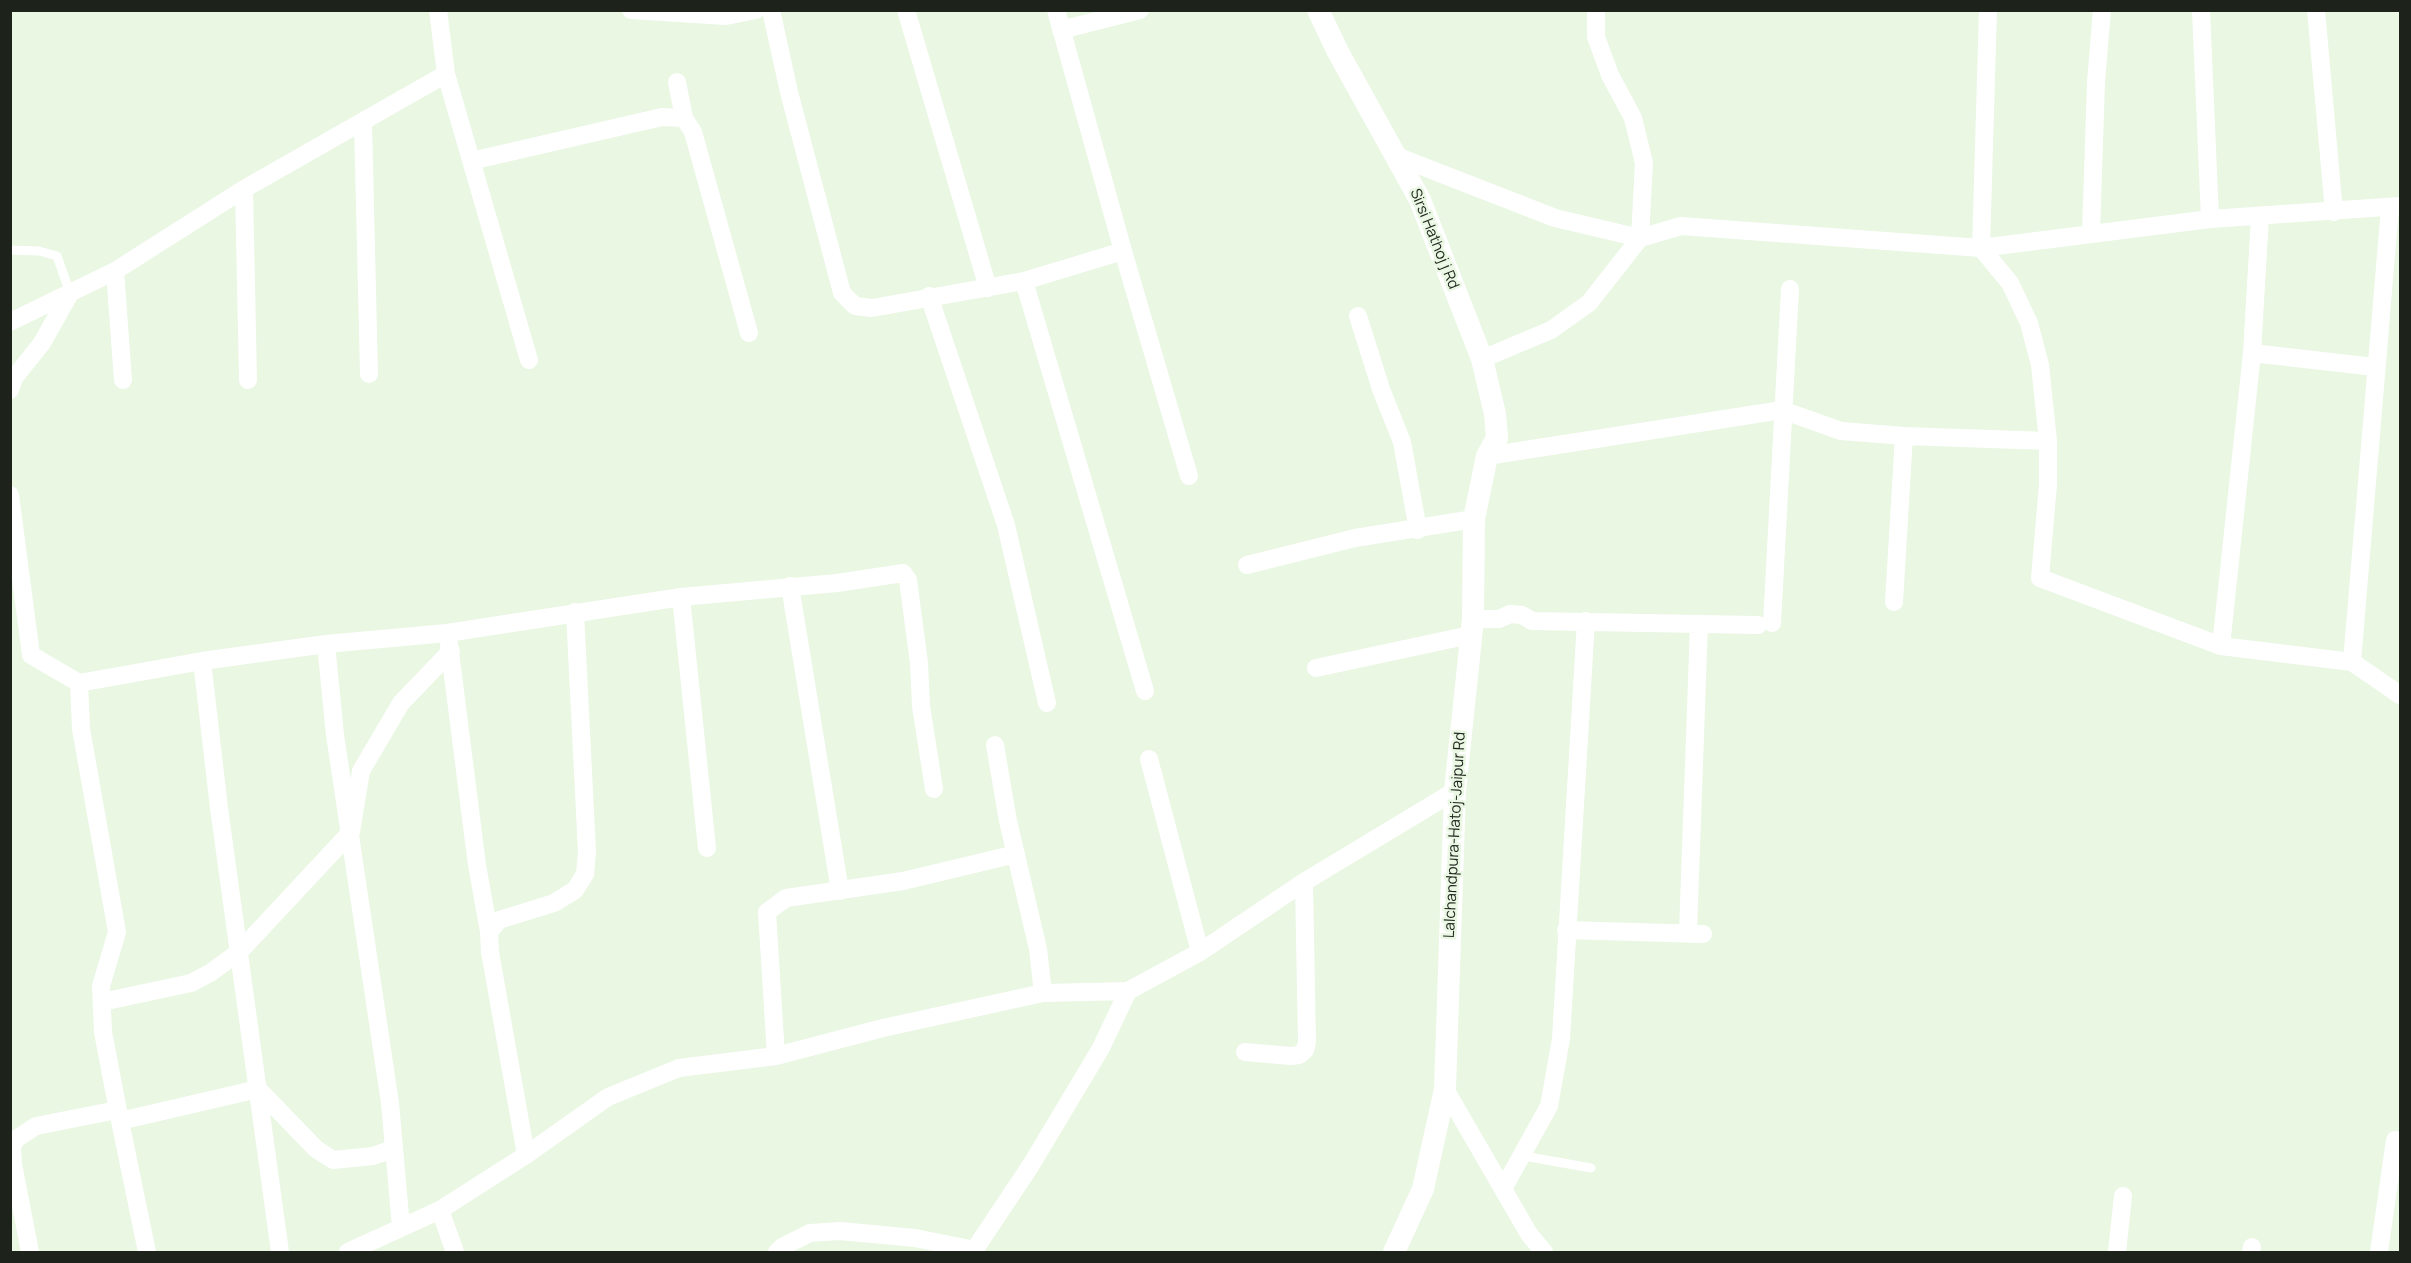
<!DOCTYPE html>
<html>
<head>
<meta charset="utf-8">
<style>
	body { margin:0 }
	#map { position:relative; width:2411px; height:1263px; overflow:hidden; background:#e9f7e3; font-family:Manrope,sans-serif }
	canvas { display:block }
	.frame { position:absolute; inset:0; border:12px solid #1d221b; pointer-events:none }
</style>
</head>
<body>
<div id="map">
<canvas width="2411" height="1263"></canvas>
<div class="frame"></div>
</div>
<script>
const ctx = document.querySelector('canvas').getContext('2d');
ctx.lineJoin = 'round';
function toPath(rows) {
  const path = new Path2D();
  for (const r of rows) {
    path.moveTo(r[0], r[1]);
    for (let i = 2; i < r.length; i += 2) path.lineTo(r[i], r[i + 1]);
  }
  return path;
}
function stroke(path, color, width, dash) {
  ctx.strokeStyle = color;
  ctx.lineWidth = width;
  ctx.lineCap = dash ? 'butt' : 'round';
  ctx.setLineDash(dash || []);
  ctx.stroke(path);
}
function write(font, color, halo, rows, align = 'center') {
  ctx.font = font + ' Manrope,sans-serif';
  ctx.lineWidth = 5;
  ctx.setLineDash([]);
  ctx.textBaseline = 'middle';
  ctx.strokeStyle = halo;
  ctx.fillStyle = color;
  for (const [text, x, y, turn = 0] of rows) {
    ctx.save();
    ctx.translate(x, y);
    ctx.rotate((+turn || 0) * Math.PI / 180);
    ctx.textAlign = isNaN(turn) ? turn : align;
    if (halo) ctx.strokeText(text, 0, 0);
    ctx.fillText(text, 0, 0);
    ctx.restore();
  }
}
const service = toPath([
	[10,250,39,251,57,256,70,293],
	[1524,1156,1591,1168]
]);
const minor = toPath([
	[438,10,446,74,529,360],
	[631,10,726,16,756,10],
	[771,10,789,92,842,293,855,306,872,308,1024,281,1123,251,1056,10],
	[906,10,988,288],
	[2201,10,2210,219],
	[2316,10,2334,212],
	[1061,30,1140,10],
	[677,82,684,118],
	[363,123,369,374],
	[1396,156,1555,218,1640,238,1644,163,1633,118,1610,75,1596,37,1596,10],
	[471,161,662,117,684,118,693,132,749,333],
	[244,189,248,380],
	[2091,233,2096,82,2102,10],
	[1981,248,2010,283,2029,323,2040,365,2048,441,2048,484,2040,578,2221,646,2352,662,2400,695],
	[1981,248,2210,219,2400,206],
	[1123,251,1189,476],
	[115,271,123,380],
	[1024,281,1145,691],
	[929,296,1006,525,1047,703],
	[1358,316,1381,389,1402,442,1418,530],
	[10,322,115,271,244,189,446,74],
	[2252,353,2375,367],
	[1482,359,1551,330,1589,303,1640,238,1681,226,1981,248,1988,10],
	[10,390,14,378,42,343,70,293],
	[1487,456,1782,410,1841,431,1904,436,2048,441],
	[10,495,31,655,79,683,202,661,326,644,447,633,681,597,837,583,903,573,908,580,919,663,921,706,934,789],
	[1247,565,1355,538,1474,519],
	[790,586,840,891],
	[681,597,707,848],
	[1894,602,1904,436],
	[1473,619,1499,619,1510,614,1522,615,1532,621,1758,625],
	[1772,623,1790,289],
	[326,644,335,735,390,1103,401,1227],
	[449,644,477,865,489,932],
	[2221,646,2252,353,2260,217],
	[202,661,219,808,280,1252],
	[2352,662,2390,207],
	[1316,668,1470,635],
	[79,683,81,729,117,932,101,986,103,1032,120,1121,258,1089,316,1149,333,1160,373,1156,393,1149],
	[995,745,1008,821,1038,949,1043,993],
	[1149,759,1200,952],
	[1566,930,1703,934],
	[1688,932,1699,624],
	[102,1002,191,983,210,973,239,952,351,832,361,771,401,703,451,651],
	[1245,1052,1291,1056,1299,1055,1305,1050,1307,1042,1304,882],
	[776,1056,767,912,786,898,903,881,1016,854],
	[1445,1089,1529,1234,1544,1252],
	[120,1121,147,1252],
	[526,1155,490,952,489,932,499,920,554,903,575,890,585,874,587,852,575,612],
	[1503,1189,1549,1106,1561,1039,1586,621],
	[440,1210,455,1252],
	[30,1252,13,1164,12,1147,16,1139,36,1126,117,1110],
	[348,1252,440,1210,526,1155,608,1097,679,1068,776,1056,883,1028,1043,993,1128,991,1200,952,1304,882,1455,791],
	[777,1252,782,1247,810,1233,840,1231,915,1238,975,1250],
	[973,1252,1031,1165,1101,1048,1128,991],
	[2117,1252,2123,1196],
	[2251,1252,2252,1247],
	[2379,1252,2395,1140,2400,1141]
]);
const tertiary = toPath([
	[1318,10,1338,52,1420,200,1482,359,1495,414,1497,438,1487,456,1474,519,1473,619,1455,791,1445,1089,1423,1189,1394,1252]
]);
const streetNames = [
	["Sirsi Hathoj j Rd",1434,239,68],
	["Lalchandpura-Hatoj-Jaipur Rd",1455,835,-87]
];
stroke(service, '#fff', 9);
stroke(minor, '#fff', 18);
stroke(tertiary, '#fff', 22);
write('15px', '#1d221b', '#e9f7e3', streetNames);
</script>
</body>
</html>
